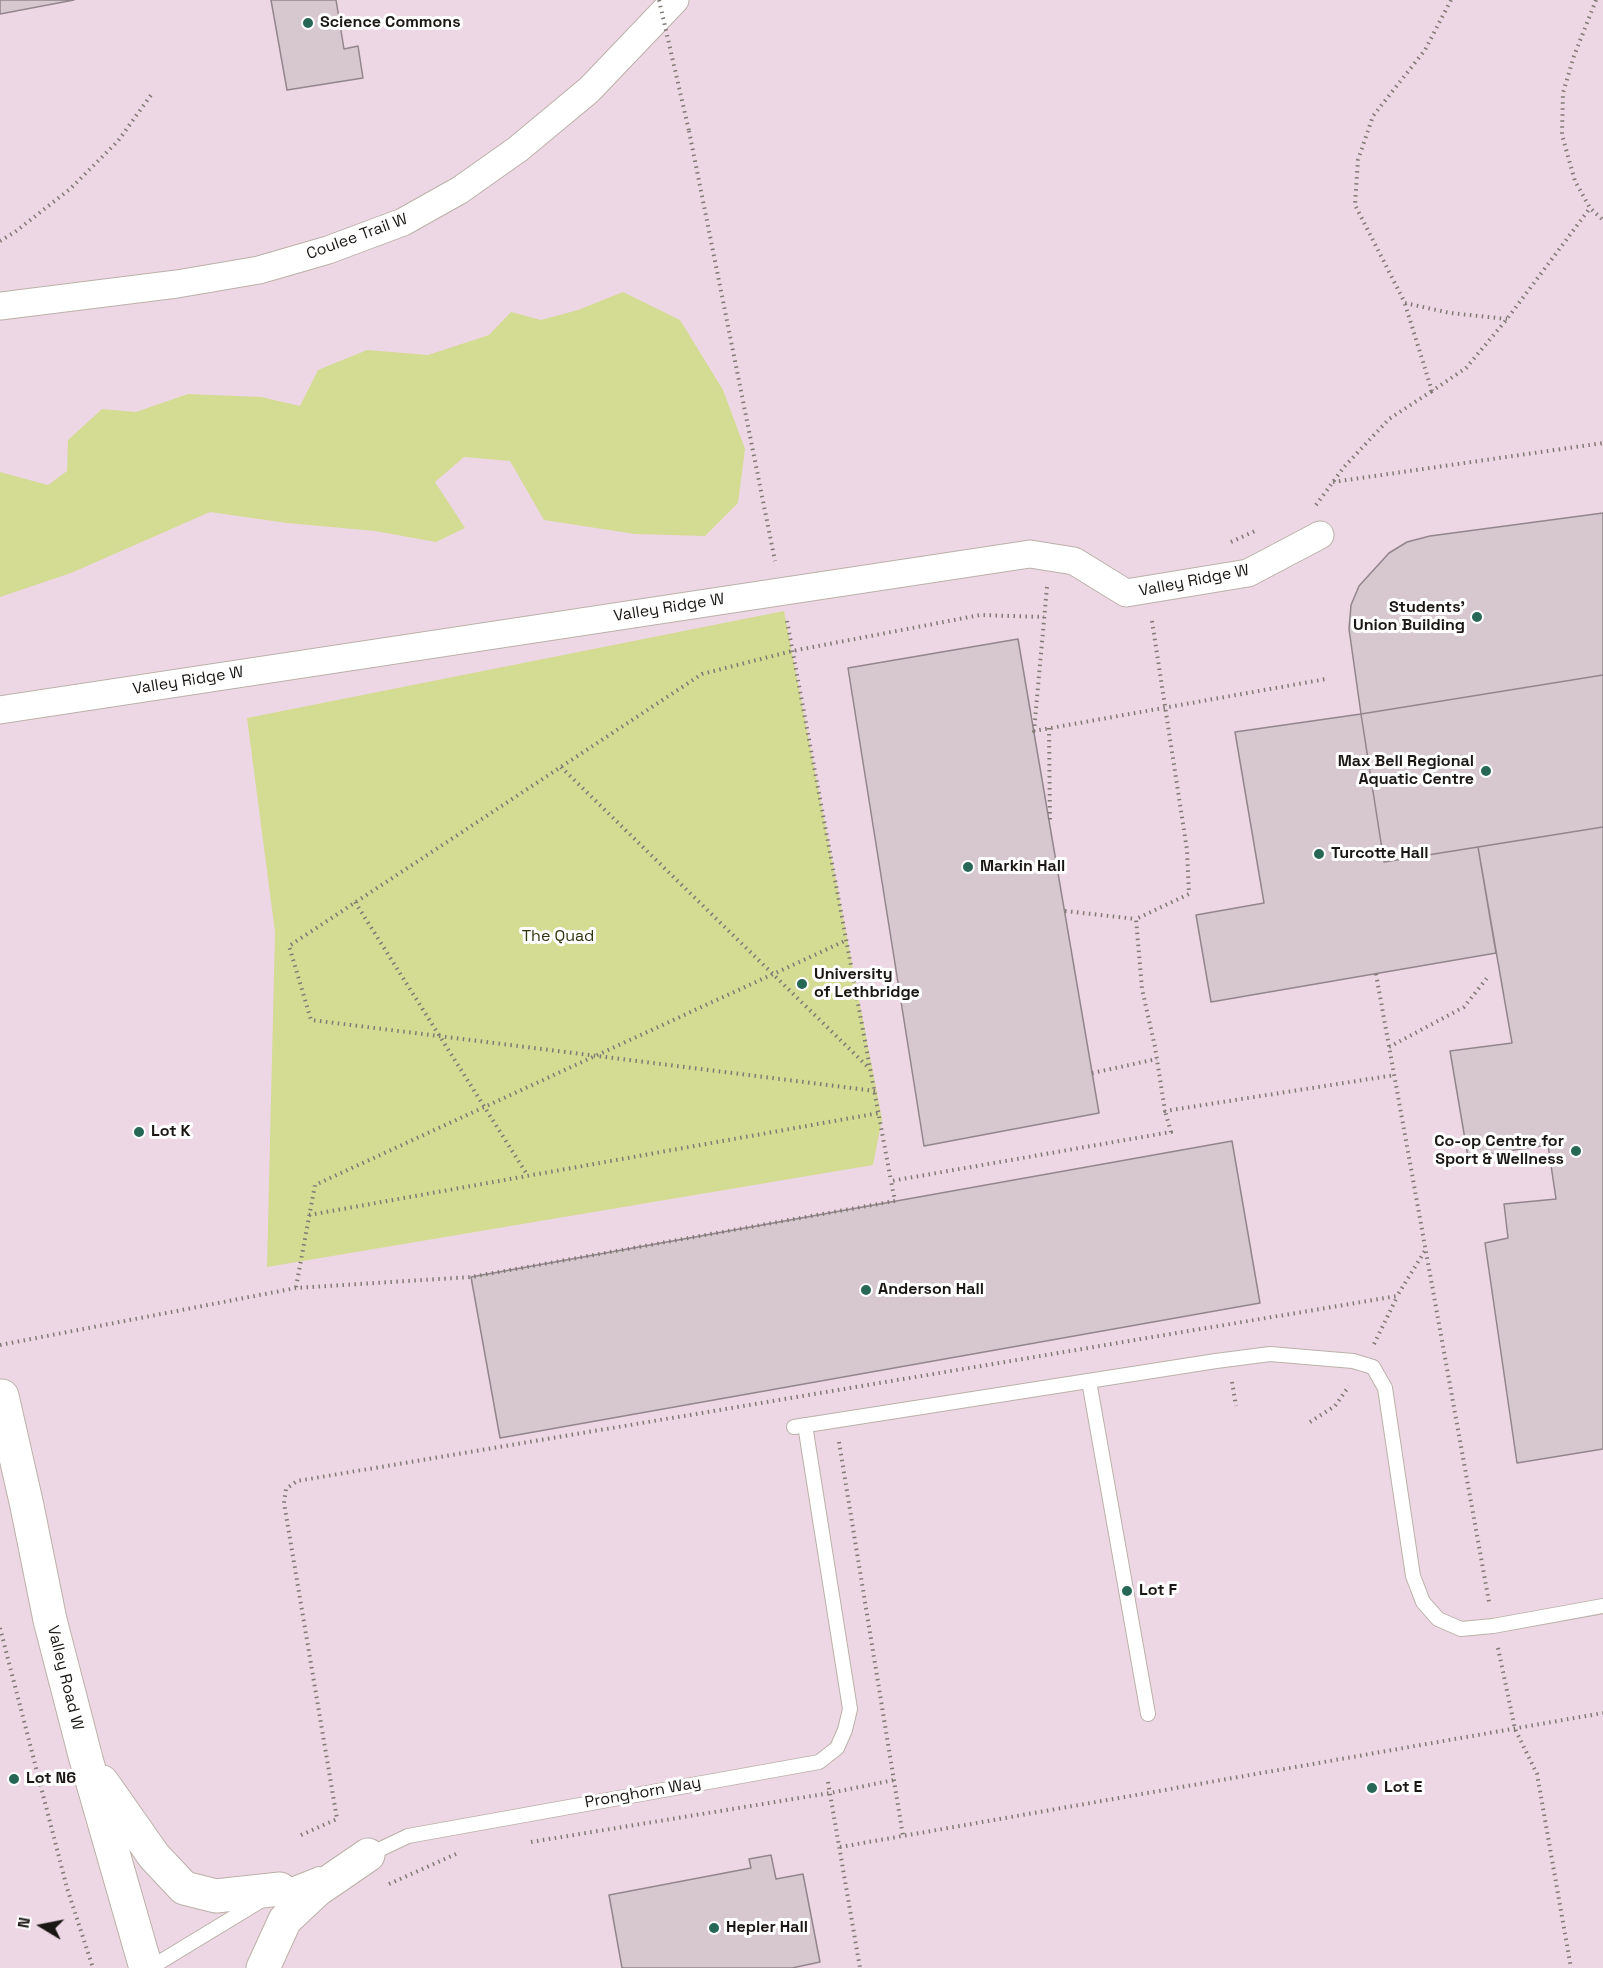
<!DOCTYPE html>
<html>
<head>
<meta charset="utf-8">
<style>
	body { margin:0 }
	#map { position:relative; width:1603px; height:1968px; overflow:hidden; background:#f1e6dd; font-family:"Space Grotesk",sans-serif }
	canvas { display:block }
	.north { position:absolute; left:12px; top:1896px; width:60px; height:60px; -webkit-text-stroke:4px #fff; paint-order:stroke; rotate:280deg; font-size:16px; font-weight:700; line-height:24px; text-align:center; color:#1b1714 }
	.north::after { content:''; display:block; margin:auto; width:21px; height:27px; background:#1b1714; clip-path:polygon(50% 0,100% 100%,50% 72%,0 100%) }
</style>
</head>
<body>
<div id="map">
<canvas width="1603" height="1968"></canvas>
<div class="north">N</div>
</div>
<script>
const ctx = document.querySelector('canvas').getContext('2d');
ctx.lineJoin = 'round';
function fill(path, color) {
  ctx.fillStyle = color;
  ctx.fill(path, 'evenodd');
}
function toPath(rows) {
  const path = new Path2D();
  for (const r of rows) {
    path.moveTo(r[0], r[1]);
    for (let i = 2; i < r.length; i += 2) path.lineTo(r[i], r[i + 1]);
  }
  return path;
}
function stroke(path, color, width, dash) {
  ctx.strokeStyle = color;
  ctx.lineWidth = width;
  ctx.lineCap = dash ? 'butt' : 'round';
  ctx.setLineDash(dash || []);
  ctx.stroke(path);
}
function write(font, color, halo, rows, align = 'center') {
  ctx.font = font + ' "Space Grotesk",sans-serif';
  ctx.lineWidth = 6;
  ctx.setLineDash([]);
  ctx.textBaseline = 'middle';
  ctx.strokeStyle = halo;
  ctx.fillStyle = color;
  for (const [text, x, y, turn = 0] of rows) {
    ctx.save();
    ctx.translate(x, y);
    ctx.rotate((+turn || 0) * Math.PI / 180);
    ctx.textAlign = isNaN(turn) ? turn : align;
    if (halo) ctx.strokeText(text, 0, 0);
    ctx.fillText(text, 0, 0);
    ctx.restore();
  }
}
const education = toPath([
	[0,0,1603,0,1603,1968,0,1968]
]);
const green = toPath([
	[623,292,680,320,723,390,745,449,738,503,705,536,635,534,544,520,510,461,464,457,435,482,465,528,436,542,375,531,287,523,210,512,71,573,0,597,0,472,48,485,67,471,68,440,102,409,136,412,188,394,261,397,300,406,318,370,367,350,428,355,489,335,511,312,541,320,578,310],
	[784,611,882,1119,873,1165,267,1267,275,932,247,718]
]);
const building = toPath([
	[0,0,74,0,0,14,0,0],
	[271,0,336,0,344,49,358,46,363,78,287,90,271,0],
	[1603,513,1603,675,1361,714,1349,629,1351,605,1359,586,1389,553,1407,542,1430,536,1603,513],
	[1018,639,1099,1113,924,1146,848,668,1018,639],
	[1603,675,1603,827,1384,862,1361,714,1603,675],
	[1361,714,1384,862,1478,847,1496,953,1211,1002,1196,915,1264,903,1235,732,1361,714],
	[1603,827,1603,1449,1517,1463,1485,1243,1508,1238,1504,1204,1556,1199,1548,1145,1468,1157,1450,1051,1512,1043,1478,847,1603,827],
	[1232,1141,1260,1303,500,1438,471,1277,1232,1141],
	[771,1855,776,1879,803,1874,820,1962,792,1968,622,1968,609,1895,751,1868,749,1859,771,1855]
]);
const path = toPath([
	[1451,0,1425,50,1373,116,1358,160,1355,205,1405,303,1450,313,1507,319],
	[1596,0,1574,56,1563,93,1562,135,1575,181,1590,208,1603,220],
	[689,131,775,561],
	[0,241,15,232,70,189,118,141,151,95],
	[1405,304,1432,391,1466,368,1507,319,1590,208],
	[1333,482,1603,443],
	[1316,505,1344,467,1389,419,1432,391],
	[1231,542,1257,530],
	[1047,587,1034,731,1326,679],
	[787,621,891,1181],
	[1152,621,1187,850,1189,894,1136,919,1142,989,1155,1047,1165,1111,1395,1075],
	[1049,728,1050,823],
	[561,767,870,1069],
	[355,902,528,1176],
	[1065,911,1136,919],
	[1376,974,1489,1602],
	[1389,1047,1464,1007,1487,978],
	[1092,1073,1157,1059],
	[875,1091,311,1020,289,946,702,674,792,651,980,615,1044,617],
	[309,1215,879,1113],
	[296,1287,315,1185,847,940],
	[1374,1344,1397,1297],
	[0,1345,296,1288,471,1277,895,1201,891,1181,1171,1132,1165,1111],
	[1232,1382,1236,1406],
	[1310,1422,1335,1406,1349,1386],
	[839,1442,903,1836],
	[0,1628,67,1888,93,1968],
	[1498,1648,1515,1729,1537,1774,1571,1968],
	[828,1782,860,1968],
	[301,1835,337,1819,284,1503,286,1489,297,1481,1397,1296,1426,1249],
	[531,1842,830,1793,894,1780],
	[840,1847,1603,1713],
	[389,1884,456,1854]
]);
const lane = toPath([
	[1089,1381,1148,1714],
	[794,1427,1216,1361,1270,1354,1353,1361,1373,1367,1385,1388,1413,1576,1423,1602,1438,1619,1461,1629,1493,1626,1603,1606],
	[368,1855,408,1836,819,1762,837,1748,845,1730,850,1709,805,1425],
	[279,1890,319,1874],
	[150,1968,262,1900]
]);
const street = toPath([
	[0,306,177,284,259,270,328,250,403,222,460,190,518,149,589,90,675,0],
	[0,710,1030,554,1074,561,1126,593,1248,573,1320,535]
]);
const secondary = toPath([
	[2,1396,27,1506,50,1620,86,1759,146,1968],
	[102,1782,154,1856,184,1888,216,1896,280,1889],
	[263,1968,285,1920,317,1890,368,1855]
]);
const pathBridge = toPath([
	[659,0,689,131]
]);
const markers = [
	[308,23,6,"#266756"],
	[1477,617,6,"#266756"],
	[1486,771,6,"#266756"],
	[1319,854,6,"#266756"],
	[968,867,6,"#266756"],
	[802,984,6,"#266756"],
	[139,1132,6,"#266756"],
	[1576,1151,6,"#266756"],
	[866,1290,6,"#266756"],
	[1127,1591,6,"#266756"],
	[14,1779,6,"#266756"],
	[1372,1788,6,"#266756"],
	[714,1928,6,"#266756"]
];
const poiNames = [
	["Science Commons",320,23],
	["Students'",1465,608,"right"],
	["Union Building",1465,626,"right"],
	["Max Bell Regional",1474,762,"right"],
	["Aquatic Centre",1474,780,"right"],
	["Turcotte Hall",1331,854],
	["Markin Hall",980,867],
	["University",814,975],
	["of Lethbridge",814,993],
	["Lot K",151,1132],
	["Co-op Centre for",1564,1142,"right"],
	["Sport & Wellness",1564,1160,"right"],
	["Anderson Hall",878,1290],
	["Lot F",1139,1591],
	["Lot N6",26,1779],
	["Lot E",1384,1788],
	["Hepler Hall",726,1928]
];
const streetNames = [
	["Coulee Trail W",357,237,-20],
	["Valley Ridge W",1194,581,-11],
	["Valley Ridge W",669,608,-9],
	["Valley Ridge W",188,681,-9],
	["Valley Road W",65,1678,76],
	["Pronghorn Way",643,1793,-10]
];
const parkNames = [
	["The Quad",558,937]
];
fill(education, '#eed7e4');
fill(green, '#d4db93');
fill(building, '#d6c8ce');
stroke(building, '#92868c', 1.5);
stroke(lane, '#bbb1a8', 16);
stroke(street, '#bbb1a8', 29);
stroke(secondary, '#bbb1a8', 35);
stroke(path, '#817a74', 4, [1.5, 4.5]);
stroke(lane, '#fff', 14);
stroke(street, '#fff', 27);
stroke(secondary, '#fff', 33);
stroke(pathBridge, '#817a74', 4, [1.5, 4.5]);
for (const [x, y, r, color] of markers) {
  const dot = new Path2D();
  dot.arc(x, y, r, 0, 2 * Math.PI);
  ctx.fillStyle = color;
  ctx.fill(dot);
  stroke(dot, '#fff', 2);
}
write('bold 16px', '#1b1714', '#fff', poiNames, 'left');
write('16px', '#1b1714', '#fff', streetNames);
write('16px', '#31330e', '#fff', parkNames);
</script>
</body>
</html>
